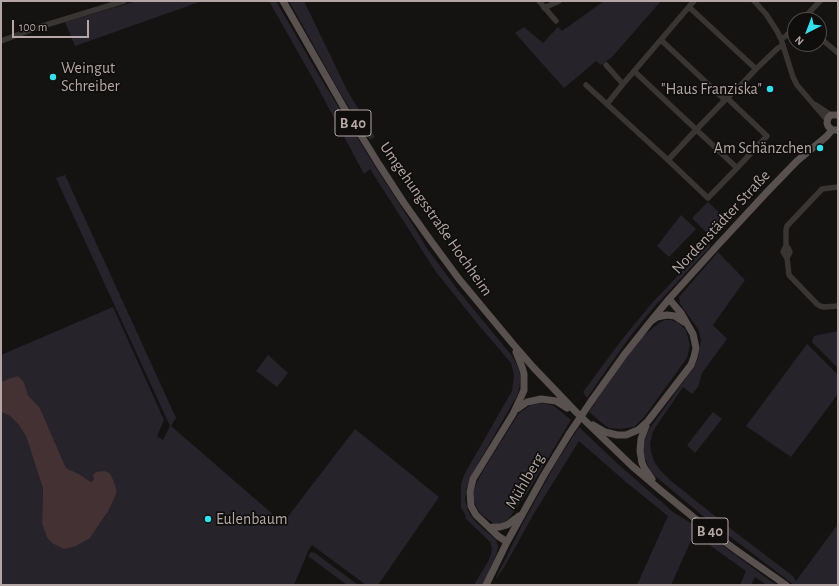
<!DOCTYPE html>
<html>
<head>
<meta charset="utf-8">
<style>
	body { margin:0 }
	#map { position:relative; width:839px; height:586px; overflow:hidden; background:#141312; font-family:"Alegreya Sans",sans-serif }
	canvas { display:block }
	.frame { position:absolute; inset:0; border:2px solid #b4a6a4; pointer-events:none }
	.north { position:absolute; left:787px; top:12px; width:40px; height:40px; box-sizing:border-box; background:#0f0e0d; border:1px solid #514b49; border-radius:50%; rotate:222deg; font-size:11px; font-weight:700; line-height:16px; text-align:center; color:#b4a6a4 }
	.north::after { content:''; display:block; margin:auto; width:14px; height:18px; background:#34e0eb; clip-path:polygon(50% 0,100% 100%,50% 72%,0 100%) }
	.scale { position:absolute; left:12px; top:20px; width:77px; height:18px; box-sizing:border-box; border:2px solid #b4a6a4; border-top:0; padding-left:5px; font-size:12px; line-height:14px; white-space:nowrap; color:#b4a6a4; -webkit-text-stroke:3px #0f0e0d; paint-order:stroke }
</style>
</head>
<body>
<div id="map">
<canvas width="839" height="586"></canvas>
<div class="frame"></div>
<div class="north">N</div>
<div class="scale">100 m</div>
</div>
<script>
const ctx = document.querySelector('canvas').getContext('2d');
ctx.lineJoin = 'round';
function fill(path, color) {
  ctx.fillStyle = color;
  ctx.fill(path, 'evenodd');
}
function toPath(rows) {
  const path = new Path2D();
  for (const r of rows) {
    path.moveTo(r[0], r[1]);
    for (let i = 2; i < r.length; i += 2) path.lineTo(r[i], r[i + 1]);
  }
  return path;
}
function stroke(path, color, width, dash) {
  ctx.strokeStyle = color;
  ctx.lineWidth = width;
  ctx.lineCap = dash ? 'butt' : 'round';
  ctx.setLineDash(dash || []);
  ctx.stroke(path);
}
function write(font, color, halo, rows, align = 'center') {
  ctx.font = font + ' "Alegreya Sans",sans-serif';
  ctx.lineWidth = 3.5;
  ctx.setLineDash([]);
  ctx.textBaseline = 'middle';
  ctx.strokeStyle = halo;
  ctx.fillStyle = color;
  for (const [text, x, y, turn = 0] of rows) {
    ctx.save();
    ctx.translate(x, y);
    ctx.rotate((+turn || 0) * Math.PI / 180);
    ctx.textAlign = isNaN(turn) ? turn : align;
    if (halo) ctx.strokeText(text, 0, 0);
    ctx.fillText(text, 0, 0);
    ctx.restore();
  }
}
const green = toPath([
	[137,1,202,1,75,46,65,22],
	[269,1,276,1,320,77,376,168,413,225,426,247,457,289,512,356,518,367,520,375,520,383,518,394,472,474,466,490,465,499,468,511,473,519,481,527,494,538,497,542,498,547,496,555,483,585,474,585,489,560,491,554,492,548,490,542,484,536,465,518,466,516,461,508,461,484,464,475,512,391,514,375,511,363,477,323,436,272,370,169,364,174,316,84],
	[289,1,304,1,347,90,375,137,370,140,339,91],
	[604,1,661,1,612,57,601,65,596,61,564,88,515,33,524,27,543,43,558,27,562,31],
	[65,175,176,418,171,426,283,523,355,429,439,497,378,585,366,585,312,545,309,549,294,585,1,585,1,412,10,416,18,424,26,436,43,489,42,523,90,538,109,510,117,492,110,473,91,482,79,474,66,468,40,408,28,395,24,382,8,379,1,382,1,355,113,307,164,420,157,436,163,440,170,426,56,178],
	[708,202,724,217,707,233,692,218],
	[681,215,696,229,669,257,657,246],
	[708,244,710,245,710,247,655,306,632,334,609,366,587,398,583,392,620,342,652,303],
	[718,252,745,280,713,325,727,339,702,373,698,387,692,394,683,387,653,431,650,444,651,452,654,461,660,470,670,480,735,532,793,576,796,581,838,524,838,585,794,585,703,516,655,476,650,470,643,454,643,445,647,434,650,428,694,367,698,359,700,348,701,339,698,329,680,304,679,297],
	[665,320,671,320,677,322,686,330,690,345,687,358,645,416,634,427,620,429,609,428,602,423,589,412,613,375,642,337,659,323],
	[838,331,838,368,812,342,814,336],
	[807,344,838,375,838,394,791,457,746,426],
	[268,355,288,373,277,387,256,371],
	[540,403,547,404,554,406,571,420,527,493,510,517,504,523,500,524,493,523,481,514,476,506,474,499,474,491,477,482,484,469,519,413,531,405],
	[713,412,722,419,695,453,687,445],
	[579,427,619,465,673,512,699,528,776,585,767,585,755,577,751,585,740,585,746,571,694,534,671,585,637,585,668,516,626,482,579,441,533,515,506,564,497,578,496,578,525,519,556,463],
	[311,552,315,553,358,585,347,585,308,556]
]);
const water = toPath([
	[18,376,24,382,28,395,40,408,66,468,79,474,91,482,94,480,93,475,96,472,104,471,110,473,114,482,117,492,109,510,90,538,76,546,64,549,52,543,47,537,42,523,43,489,26,436,18,424,10,416,1,412,1,382,8,379]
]);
const minor = toPath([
	[539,1,556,21],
	[754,1,766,14,777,31,781,39,793,77,797,85,827,120],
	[689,7,756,69],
	[544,8,559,1],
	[802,20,820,1],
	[819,37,838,53],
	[781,39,786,36,795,27],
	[661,40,725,100],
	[1,41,36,28,124,1],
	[606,65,623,84],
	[634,71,737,168],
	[586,85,668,160,696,130,725,100,741,85,756,69,778,48,783,45],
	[607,104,623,84,694,1],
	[816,105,831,115],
	[668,160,708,198,737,168,767,136,727,98],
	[838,187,822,189,787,226,786,230,786,246,783,252,787,258,789,275,817,304,820,306,824,307,838,306],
	[786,246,788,248,790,252,787,258]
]);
const major = toPath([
	[283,1,343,106,378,163,404,203,431,241,459,279,513,344,533,367,577,413,632,466,659,489,710,531,736,550,786,585],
	[838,115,831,115,828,118,827,123,828,126,832,130,838,130],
	[651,321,669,299,717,246,767,192,797,161,827,136,832,130],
	[592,400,624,355,651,321,657,317,667,315,675,316,684,322],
	[517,409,527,402,541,399,556,401,567,408],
	[593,425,605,432,617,435,626,435,638,430,648,421,691,365,694,357,696,348,693,334,681,313,669,299],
	[646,426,641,439,640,451,642,463,645,469,652,479],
	[493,527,500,527,507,525,519,516],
	[507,542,498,536,476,515,471,506,470,492,473,479,513,414,521,397,524,390,524,374,522,367,516,352],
	[486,585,507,542,544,475,569,434]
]);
const majorBridge = toPath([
	[569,434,592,400]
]);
const markers = [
	[53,77,4,"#34e0eb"],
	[770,89,4,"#34e0eb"],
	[820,148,4,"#34e0eb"],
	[208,519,4,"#34e0eb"]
];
const shields = [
	[353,123,36],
	[710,531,36]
];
const shieldNames = [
	["B 40",353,123],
	["B 40",710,531]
];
const poiNames = [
	["Weingut",61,68],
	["Schreiber",61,86],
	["\"Haus Franziska\"",762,89,"right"],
	["Am Schänzchen",812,148,"right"],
	["Eulenbaum",216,519]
];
const streetNames = [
	["Umgehungsstraße Hochheim",436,219,55],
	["Nordenstädter Straße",721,222,-47],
	["Mühlberg",525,481,-60]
];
fill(green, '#27232b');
fill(water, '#433134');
stroke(minor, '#393533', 5.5);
stroke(major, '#585150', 7);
stroke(majorBridge, '#585150', 7);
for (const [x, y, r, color] of markers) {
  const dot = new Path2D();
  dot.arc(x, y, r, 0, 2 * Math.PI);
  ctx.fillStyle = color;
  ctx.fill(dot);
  stroke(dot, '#0f0e0d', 1.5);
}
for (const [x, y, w] of shields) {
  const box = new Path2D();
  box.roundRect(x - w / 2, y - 13, w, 26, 3);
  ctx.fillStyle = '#0f0e0d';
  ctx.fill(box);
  stroke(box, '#b4a6a4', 1);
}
write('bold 15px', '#b4a6a4', null, shieldNames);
write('16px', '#b4a6a4', '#0f0e0d', poiNames, 'left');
write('16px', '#b4a6a4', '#0f0e0d', streetNames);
</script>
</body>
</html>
